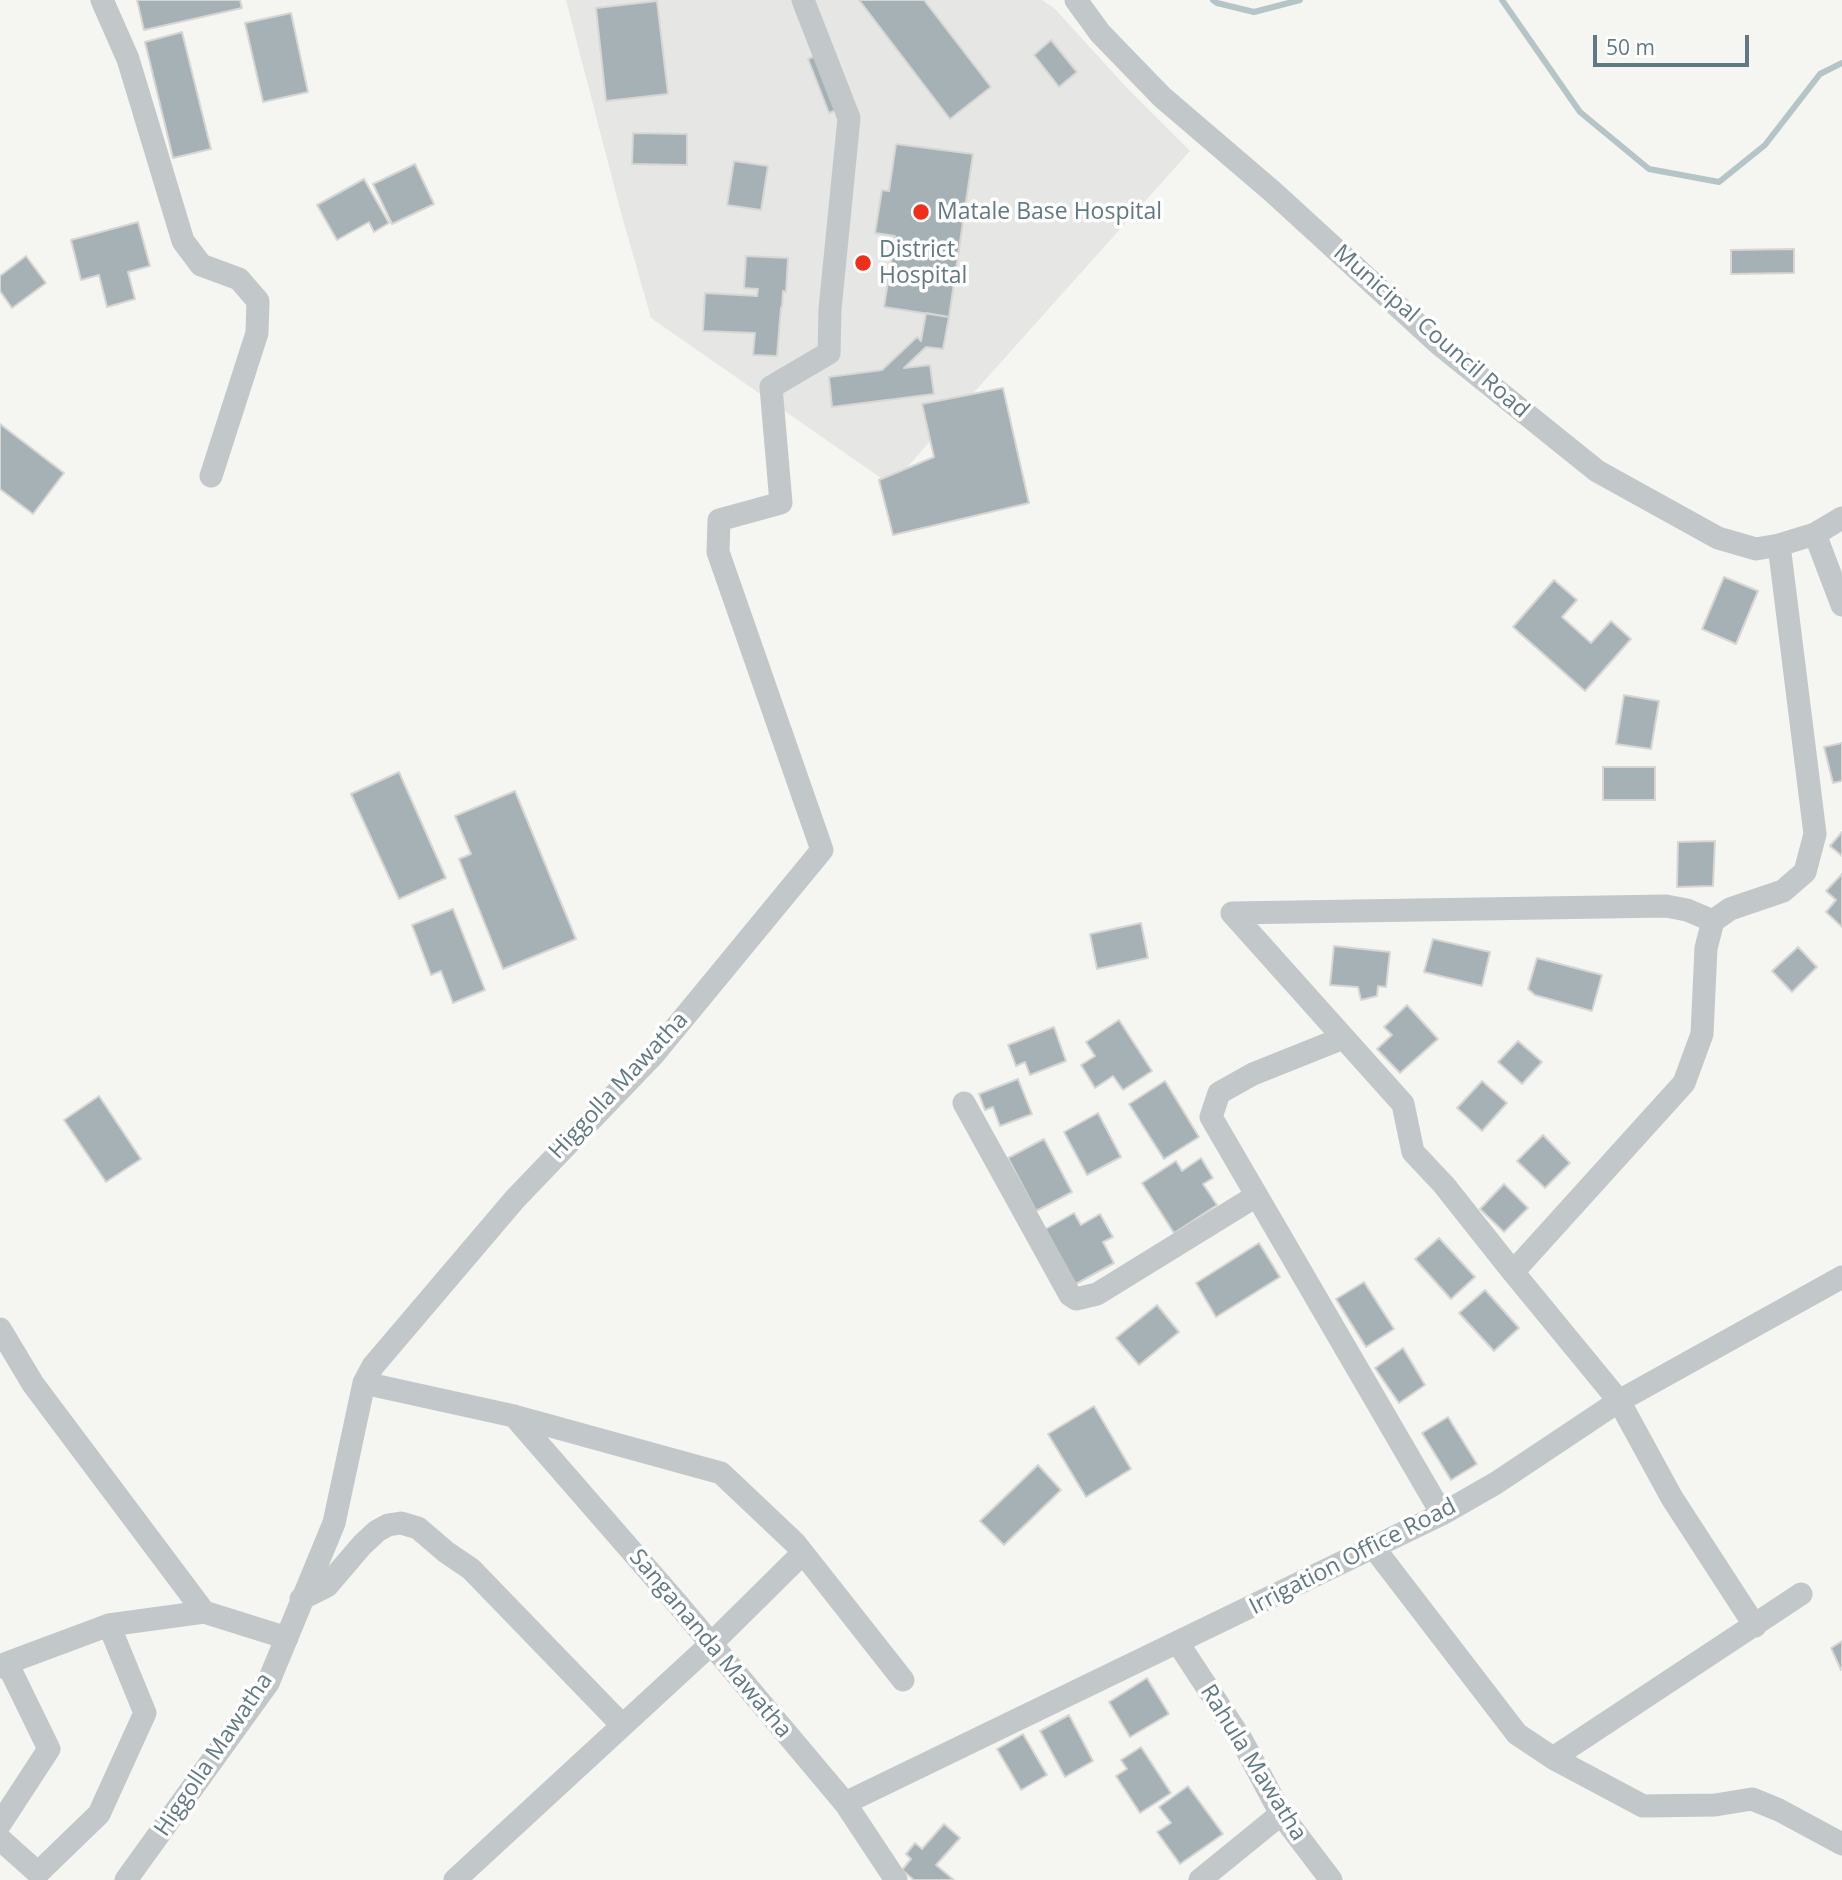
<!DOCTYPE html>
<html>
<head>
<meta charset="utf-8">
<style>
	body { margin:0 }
	#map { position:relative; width:1842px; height:1880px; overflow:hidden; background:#f5f5f1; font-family:"Open Sans",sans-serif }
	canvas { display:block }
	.scale { position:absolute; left:1593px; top:35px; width:156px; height:32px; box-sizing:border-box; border:4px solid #627984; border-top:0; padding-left:9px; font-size:21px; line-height:24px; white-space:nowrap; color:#627984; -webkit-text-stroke:5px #fff; paint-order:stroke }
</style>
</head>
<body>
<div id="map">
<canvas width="1842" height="1880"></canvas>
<div class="scale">50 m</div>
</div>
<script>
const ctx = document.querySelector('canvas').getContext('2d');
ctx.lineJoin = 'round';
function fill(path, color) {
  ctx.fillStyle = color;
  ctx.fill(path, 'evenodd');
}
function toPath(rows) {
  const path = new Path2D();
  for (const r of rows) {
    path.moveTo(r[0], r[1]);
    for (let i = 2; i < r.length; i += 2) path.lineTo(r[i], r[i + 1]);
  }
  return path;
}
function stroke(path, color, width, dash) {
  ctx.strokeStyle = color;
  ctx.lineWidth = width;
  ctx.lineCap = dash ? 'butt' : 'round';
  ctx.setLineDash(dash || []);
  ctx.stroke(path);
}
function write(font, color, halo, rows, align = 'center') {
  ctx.font = font + ' "Open Sans",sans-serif';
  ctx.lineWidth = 7;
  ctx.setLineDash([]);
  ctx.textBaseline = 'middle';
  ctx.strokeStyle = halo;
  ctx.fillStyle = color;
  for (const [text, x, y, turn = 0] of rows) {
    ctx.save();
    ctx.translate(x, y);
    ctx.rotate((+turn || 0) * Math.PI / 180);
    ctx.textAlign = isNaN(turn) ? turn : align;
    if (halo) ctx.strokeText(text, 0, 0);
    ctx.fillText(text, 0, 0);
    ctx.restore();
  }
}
const built = toPath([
	[566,0,1042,0,1055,9,1127,88,1190,151,891,485,651,318,620,209]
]);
const stream = toPath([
	[1213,0,1217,3,1254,12,1300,0],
	[1502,0,1580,112,1649,169,1719,182,1765,145,1820,74,1842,63]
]);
const building = toPath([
	[137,0,240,0,242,8,144,30,137,0],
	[859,0,924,0,991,87,950,119,859,0],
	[657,1,668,94,606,101,596,8,657,1],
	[291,13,308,92,263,102,245,23,291,13],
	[182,32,211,149,173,158,145,42,182,32],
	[1051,40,1077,72,1059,87,1034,55,1051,40],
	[823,53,844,107,829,113,808,59,823,53],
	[633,133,687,134,687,165,632,164,633,133],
	[896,144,973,154,949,317,884,307,895,236,875,233,882,190,889,191,896,144],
	[734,161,768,166,761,210,727,205,734,161],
	[415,164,434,204,392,224,373,184,415,164],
	[364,179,389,223,374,232,369,222,337,240,317,205,364,179],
	[138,222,150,266,128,272,135,299,107,307,99,275,81,280,71,240,138,222],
	[1794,249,1794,273,1731,274,1731,250,1794,249],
	[26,256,46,283,12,308,0,291,0,276,26,256],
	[746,256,788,258,786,292,783,291,782,307,781,307,777,356,753,355,755,333,703,331,705,293,757,296,758,289,744,288,746,256],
	[926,313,949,317,943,349,926,347,904,368,930,365,934,394,832,407,829,377,882,370,917,337,921,341,926,313],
	[1003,388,1029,503,893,535,879,480,934,457,922,404,1003,388],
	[0,424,64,473,33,514,0,489,0,424],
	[1724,577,1758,591,1736,644,1702,629,1724,577],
	[1554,580,1577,600,1562,617,1591,643,1611,621,1631,639,1585,691,1513,627,1554,580],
	[1624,695,1659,701,1651,749,1616,744,1624,695],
	[1842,743,1842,781,1833,783,1824,747,1842,743],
	[1603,767,1655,767,1655,800,1603,800,1603,767],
	[399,772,446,878,399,899,351,794,399,772],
	[515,791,576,939,503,969,459,859,471,854,455,816,515,791],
	[1842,832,1842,856,1830,846,1842,832],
	[1715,841,1713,886,1677,887,1678,842,1715,841],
	[1842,874,1842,927,1826,912,1836,900,1826,891,1842,874],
	[453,909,485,990,453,1003,441,971,431,975,412,925,453,909],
	[1141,923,1148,958,1097,969,1090,934,1141,923],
	[1433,939,1490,952,1482,986,1424,972,1433,939],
	[1334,946,1390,952,1386,987,1378,986,1377,996,1361,1000,1358,987,1330,985,1334,946],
	[1798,947,1817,967,1792,992,1772,971,1798,947],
	[1537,958,1602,975,1592,1011,1535,995,1528,989,1537,958],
	[1407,1005,1438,1039,1400,1073,1377,1049,1392,1035,1384,1027,1407,1005],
	[1119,1020,1152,1071,1123,1090,1113,1076,1095,1088,1081,1065,1095,1056,1086,1042,1119,1020],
	[1054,1027,1066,1061,1030,1075,1025,1062,1016,1066,1008,1045,1054,1027],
	[1518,1041,1542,1062,1522,1084,1498,1062,1518,1041],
	[1018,1079,1032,1114,1000,1126,993,1107,985,1110,979,1094,1018,1079],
	[1165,1081,1199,1137,1164,1159,1129,1104,1165,1081],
	[1482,1081,1507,1103,1482,1131,1457,1108,1482,1081],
	[99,1096,141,1159,106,1182,64,1120,99,1096],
	[1098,1113,1121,1157,1087,1175,1064,1132,1098,1113],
	[1543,1135,1570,1163,1545,1188,1517,1161,1543,1135],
	[1044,1139,1072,1192,1036,1211,1008,1158,1044,1139],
	[1201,1158,1213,1178,1203,1184,1217,1205,1174,1233,1142,1183,1176,1161,1182,1171,1201,1158],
	[1504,1184,1528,1208,1504,1232,1480,1209,1504,1184],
	[1074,1213,1081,1225,1100,1214,1113,1237,1103,1242,1114,1263,1072,1286,1042,1231,1074,1213],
	[1439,1238,1475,1277,1451,1299,1415,1259,1439,1238],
	[1259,1243,1280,1277,1216,1317,1196,1283,1259,1243],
	[1364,1282,1394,1329,1366,1347,1336,1299,1364,1282],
	[1485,1290,1519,1328,1494,1351,1459,1313,1485,1290],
	[1157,1305,1179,1332,1139,1365,1116,1338,1157,1305],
	[1403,1348,1425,1385,1399,1403,1375,1368,1403,1348],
	[1094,1406,1131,1469,1086,1497,1048,1434,1094,1406],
	[1448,1417,1477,1464,1451,1480,1422,1433,1448,1417],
	[1038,1465,1061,1490,1004,1545,980,1521,1038,1465],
	[1842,1641,1842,1669,1841,1670,1831,1648,1842,1641],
	[1147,1678,1169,1714,1130,1737,1109,1702,1147,1678],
	[1069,1715,1093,1761,1065,1777,1040,1731,1069,1715],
	[1023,1734,1047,1775,1021,1790,997,1749,1023,1734],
	[1141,1747,1171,1793,1140,1813,1116,1776,1127,1769,1121,1760,1141,1747],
	[1188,1786,1223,1834,1180,1864,1157,1832,1171,1823,1159,1807,1188,1786],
	[944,1824,960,1838,936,1865,954,1880,914,1880,902,1870,911,1859,906,1854,915,1843,922,1849,944,1824]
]);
const minor = toPath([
	[102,0,128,59,183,241,201,265,239,279,258,301,257,333,211,476],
	[1076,0,1100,33,1162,97,1273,192,1439,344,1597,471,1718,538,1756,549,1779,545,1815,534,1842,518],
	[1815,534,1842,605],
	[1232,913,1666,906,1687,910,1713,921],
	[1232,913,1403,1104,1413,1152,1444,1185,1513,1272],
	[1343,1038,1253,1074,1219,1093,1211,1117,1442,1514],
	[964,1103,1070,1295,1076,1299,1097,1294,1256,1196],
	[0,1329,33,1384,204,1612],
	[364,1383,514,1416,721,1473,795,1543,903,1680],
	[514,1416,676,1602,845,1803,896,1880],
	[1374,1548,1517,1734,1553,1758,1643,1806,1715,1805,1752,1799,1779,1810,1842,1844],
	[301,1599,327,1586,362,1545,377,1531,388,1525,401,1523,418,1528,446,1552,471,1569,622,1725],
	[109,1625,204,1612,287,1638],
	[1755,1626,1672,1498,1619,1401,1513,1272,1684,1083,1702,1034,1706,948,1713,921,1730,909,1783,891,1805,872,1815,834,1779,545],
	[1178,1643,1241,1739,1281,1814,1331,1880],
	[0,1667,7,1663,49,1749,0,1824],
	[1553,1758,1801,1594],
	[845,1803,1442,1514,1496,1483,1619,1401,1842,1277],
	[0,1839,38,1873,99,1814,145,1713,109,1625,7,1663],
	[126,1880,268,1683,334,1523,364,1383,373,1366,515,1199,654,1054,822,850,718,552,719,520,781,503,771,387,829,353,830,309,849,118,803,0],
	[455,1880,711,1644,803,1553],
	[1200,1880,1281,1814]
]);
const markers = [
	[921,212,9,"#ec301a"],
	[863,263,9,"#ec301a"]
];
const poiNames = [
	["Matale Base Hospital",937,212],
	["District",879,250],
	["Hospital",879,276]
];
const streetNames = [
	["Municipal Council Road",1431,332,41],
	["Higgolla Mawatha",619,1086,-47],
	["Irrigation Office Road",1353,1557,-27],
	["Sangananda Mawatha",710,1644,50],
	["Higgolla Mawatha",214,1755,-56],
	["Rahula Mawatha",1253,1763,58]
];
fill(built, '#e6e6e5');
stroke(stream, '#b5c5c7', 6);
fill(building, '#a6b1b5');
stroke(building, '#d6d6d4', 2);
stroke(minor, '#c2c7c9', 23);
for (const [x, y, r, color] of markers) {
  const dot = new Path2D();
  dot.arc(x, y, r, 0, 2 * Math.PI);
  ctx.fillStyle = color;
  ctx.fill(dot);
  stroke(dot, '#fff', 2.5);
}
write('23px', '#627984', '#fff', poiNames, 'left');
write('23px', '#627984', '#fff', streetNames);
</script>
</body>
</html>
